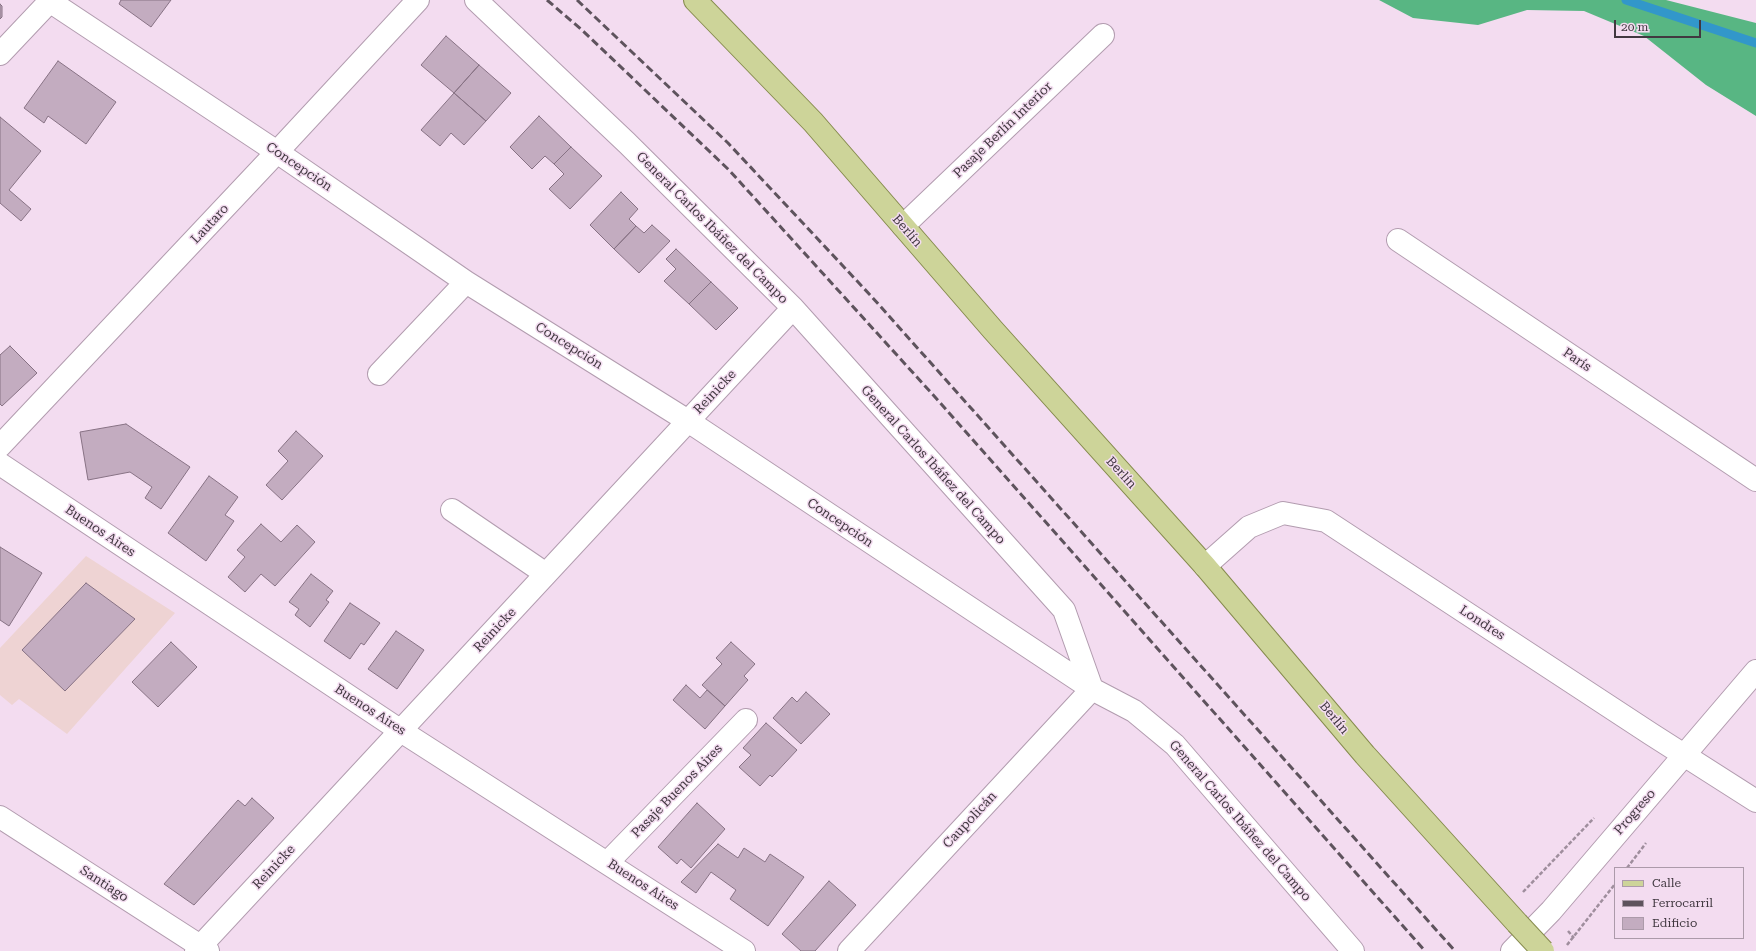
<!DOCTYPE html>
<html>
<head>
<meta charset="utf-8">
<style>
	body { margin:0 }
	#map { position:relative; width:1756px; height:951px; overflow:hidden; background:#f3dcf0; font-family:"Roboto Serif",serif }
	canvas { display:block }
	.legend { position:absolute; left:1614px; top:867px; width:130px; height:72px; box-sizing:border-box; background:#f3dcf0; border:1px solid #ac9aaa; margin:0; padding:5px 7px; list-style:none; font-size:12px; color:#413840 }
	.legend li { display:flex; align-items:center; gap:8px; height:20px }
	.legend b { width:20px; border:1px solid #ac9aaa }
	.scale { position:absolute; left:1614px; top:20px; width:87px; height:18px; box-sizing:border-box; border:2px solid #413840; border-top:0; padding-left:5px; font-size:12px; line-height:14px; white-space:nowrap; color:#413840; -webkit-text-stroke:3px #f3dcf0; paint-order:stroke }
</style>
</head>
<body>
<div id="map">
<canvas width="1756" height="951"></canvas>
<ul class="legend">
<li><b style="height:5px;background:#cdd499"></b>Calle</li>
<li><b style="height:5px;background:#5e535d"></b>Ferrocarril</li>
<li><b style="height:11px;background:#c3acc0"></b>Edificio</li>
</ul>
<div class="scale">20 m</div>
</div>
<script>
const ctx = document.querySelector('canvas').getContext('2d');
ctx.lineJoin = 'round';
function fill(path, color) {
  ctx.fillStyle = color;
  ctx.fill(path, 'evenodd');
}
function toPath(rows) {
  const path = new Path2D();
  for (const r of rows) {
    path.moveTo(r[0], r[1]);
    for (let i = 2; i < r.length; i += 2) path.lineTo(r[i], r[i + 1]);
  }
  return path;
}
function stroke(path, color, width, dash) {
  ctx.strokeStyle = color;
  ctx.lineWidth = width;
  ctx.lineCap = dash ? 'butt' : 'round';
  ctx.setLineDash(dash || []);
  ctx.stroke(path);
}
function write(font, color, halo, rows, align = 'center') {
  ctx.font = font + ' "Roboto Serif",serif';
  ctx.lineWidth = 3;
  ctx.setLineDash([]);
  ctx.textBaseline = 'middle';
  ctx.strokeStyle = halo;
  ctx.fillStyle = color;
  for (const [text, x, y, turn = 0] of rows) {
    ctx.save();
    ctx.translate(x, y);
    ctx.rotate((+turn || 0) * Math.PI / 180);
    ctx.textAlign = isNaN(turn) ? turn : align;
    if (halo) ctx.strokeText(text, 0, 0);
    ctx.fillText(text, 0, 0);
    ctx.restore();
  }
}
const commercial = toPath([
	[86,556,175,613,67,734,19,699,12,705,0,695,0,648]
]);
const forest = toPath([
	[1379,0,1666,0,1756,23,1756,116,1706,85,1644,36,1584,11,1527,10,1478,25,1413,18]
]);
const stream = toPath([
	[1626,0,1756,43]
]);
const building = toPath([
	[121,0,171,0,151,27,119,4,121,0],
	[0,4,2,6,2,17,0,19,0,4],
	[446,36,479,65,454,93,421,65,446,36],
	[58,61,116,102,86,144,48,116,44,123,24,108,58,61],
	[479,65,511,93,486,121,454,93,479,65],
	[454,93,486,121,464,145,451,133,440,146,421,130,454,93],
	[539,116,571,147,554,164,545,156,532,169,510,147,539,116],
	[0,117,41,151,9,190,31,209,21,221,0,203,0,117],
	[571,147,602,176,570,209,549,189,564,174,554,164,571,147],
	[621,192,638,209,629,219,636,226,614,249,590,225,621,192],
	[652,225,670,241,639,273,614,249,636,226,644,233,652,225],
	[676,249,711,282,689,304,664,281,676,269,666,259,676,249],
	[711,282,738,308,716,330,689,304,711,282],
	[10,346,37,373,2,406,0,404,0,355,10,346],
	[126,424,190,467,161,509,145,498,152,487,130,472,88,480,80,432,126,424],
	[296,431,323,456,282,500,266,485,288,461,278,451,296,431],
	[209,476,238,497,225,515,234,521,206,561,168,533,209,476],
	[261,524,281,542,297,525,315,542,275,586,261,574,245,592,228,577,245,557,237,550,261,524],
	[0,547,42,573,9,626,0,620,0,547],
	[311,574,333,591,326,600,329,602,310,627,295,615,299,609,289,602,311,574],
	[86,583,135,619,65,691,22,650,86,583],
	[350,603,380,623,364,645,361,643,350,659,324,641,350,603],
	[396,631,424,650,397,689,368,669,396,631],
	[171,642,197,667,158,707,132,682,171,642],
	[731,642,755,664,744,676,748,680,725,706,702,685,722,664,716,658,731,642],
	[686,685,700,698,707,690,725,706,705,729,673,700,686,685],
	[806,692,830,714,801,744,773,718,792,697,797,702,806,692],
	[766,723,797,750,772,777,770,775,760,786,739,767,751,755,743,748,766,723],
	[252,798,274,818,194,905,164,884,238,800,245,806,252,798],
	[697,803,725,829,691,868,681,859,677,864,658,847,697,803],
	[718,844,738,858,744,848,765,862,770,854,804,877,768,926,730,899,736,890,711,872,696,893,681,882,718,844],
	[829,881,856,905,815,951,801,951,782,934,829,881]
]);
const path = toPath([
	[1627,868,1646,843],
	[1523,892,1594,818],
	[1568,931,1574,938],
	[1567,945,1615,884]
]);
const minor = toPath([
	[48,0,277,152,466,282,688,421,1092,689,1134,711,1175,745,1353,951],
	[476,0,627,143,793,308,1064,610,1092,689],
	[0,54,51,0],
	[903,226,1103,35],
	[1398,240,1756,480],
	[379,374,466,282],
	[0,446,277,152,418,0],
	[0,464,401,731,744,951],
	[452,510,546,574],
	[1205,566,1249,527,1283,513,1326,521,1651,734,1756,801],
	[0,817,208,951],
	[608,862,746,720],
	[196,951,793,308],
	[849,951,1092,689],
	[1512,951,1551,911,1756,671]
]);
const major = toPath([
	[695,0,813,122,993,330,1205,566,1365,755,1517,923]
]);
const rail = toPath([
	[547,0,582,30,729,170,935,397,1425,951],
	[577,0,728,143,872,297,1455,951]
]);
const majorBridge = toPath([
	[1517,923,1543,951]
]);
const streetNames = [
	["Pasaje Berlín Interior",1003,130,-44],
	["Concepción",299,167,34],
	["Lautaro",210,224,-47],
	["General Carlos Ibáñez del Campo",712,228,45],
	["Berlín",907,231,49],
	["Concepción",569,346,32],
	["París",1577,360,34],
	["Reinicke",715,392,-47],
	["General Carlos Ibáñez del Campo",933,465,48],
	["Berlín",1121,473,48],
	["Concepción",840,523,34],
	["Buenos Aires",100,531,34],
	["Londres",1482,623,33],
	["Reinicke",495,630,-47],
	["Buenos Aires",370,710,33],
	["Berlín",1334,718,50],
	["Pasaje Buenos Aires",677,791,-46],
	["Progreso",1635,812,-49],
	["Caupolicán",970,820,-47],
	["General Carlos Ibáñez del Campo",1240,821,49],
	["Reinicke",274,867,-47],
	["Santiago",104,884,33],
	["Buenos Aires",643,885,33]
];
fill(commercial, '#eed3d3');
fill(forest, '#58b683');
stroke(stream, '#3297ca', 9);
fill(building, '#c3acc0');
stroke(building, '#877284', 1);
stroke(minor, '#b29caf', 24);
stroke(major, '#868b4e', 24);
stroke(path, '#9f8e9d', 2.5, [4, 2]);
stroke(minor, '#fff', 22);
stroke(major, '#cdd499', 22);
stroke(rail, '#5e535d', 3, [8, 4]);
stroke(majorBridge, '#868b4e', 24, []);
stroke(majorBridge, '#cdd499', 22);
write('13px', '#413840', '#f3dcf0', streetNames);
</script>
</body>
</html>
